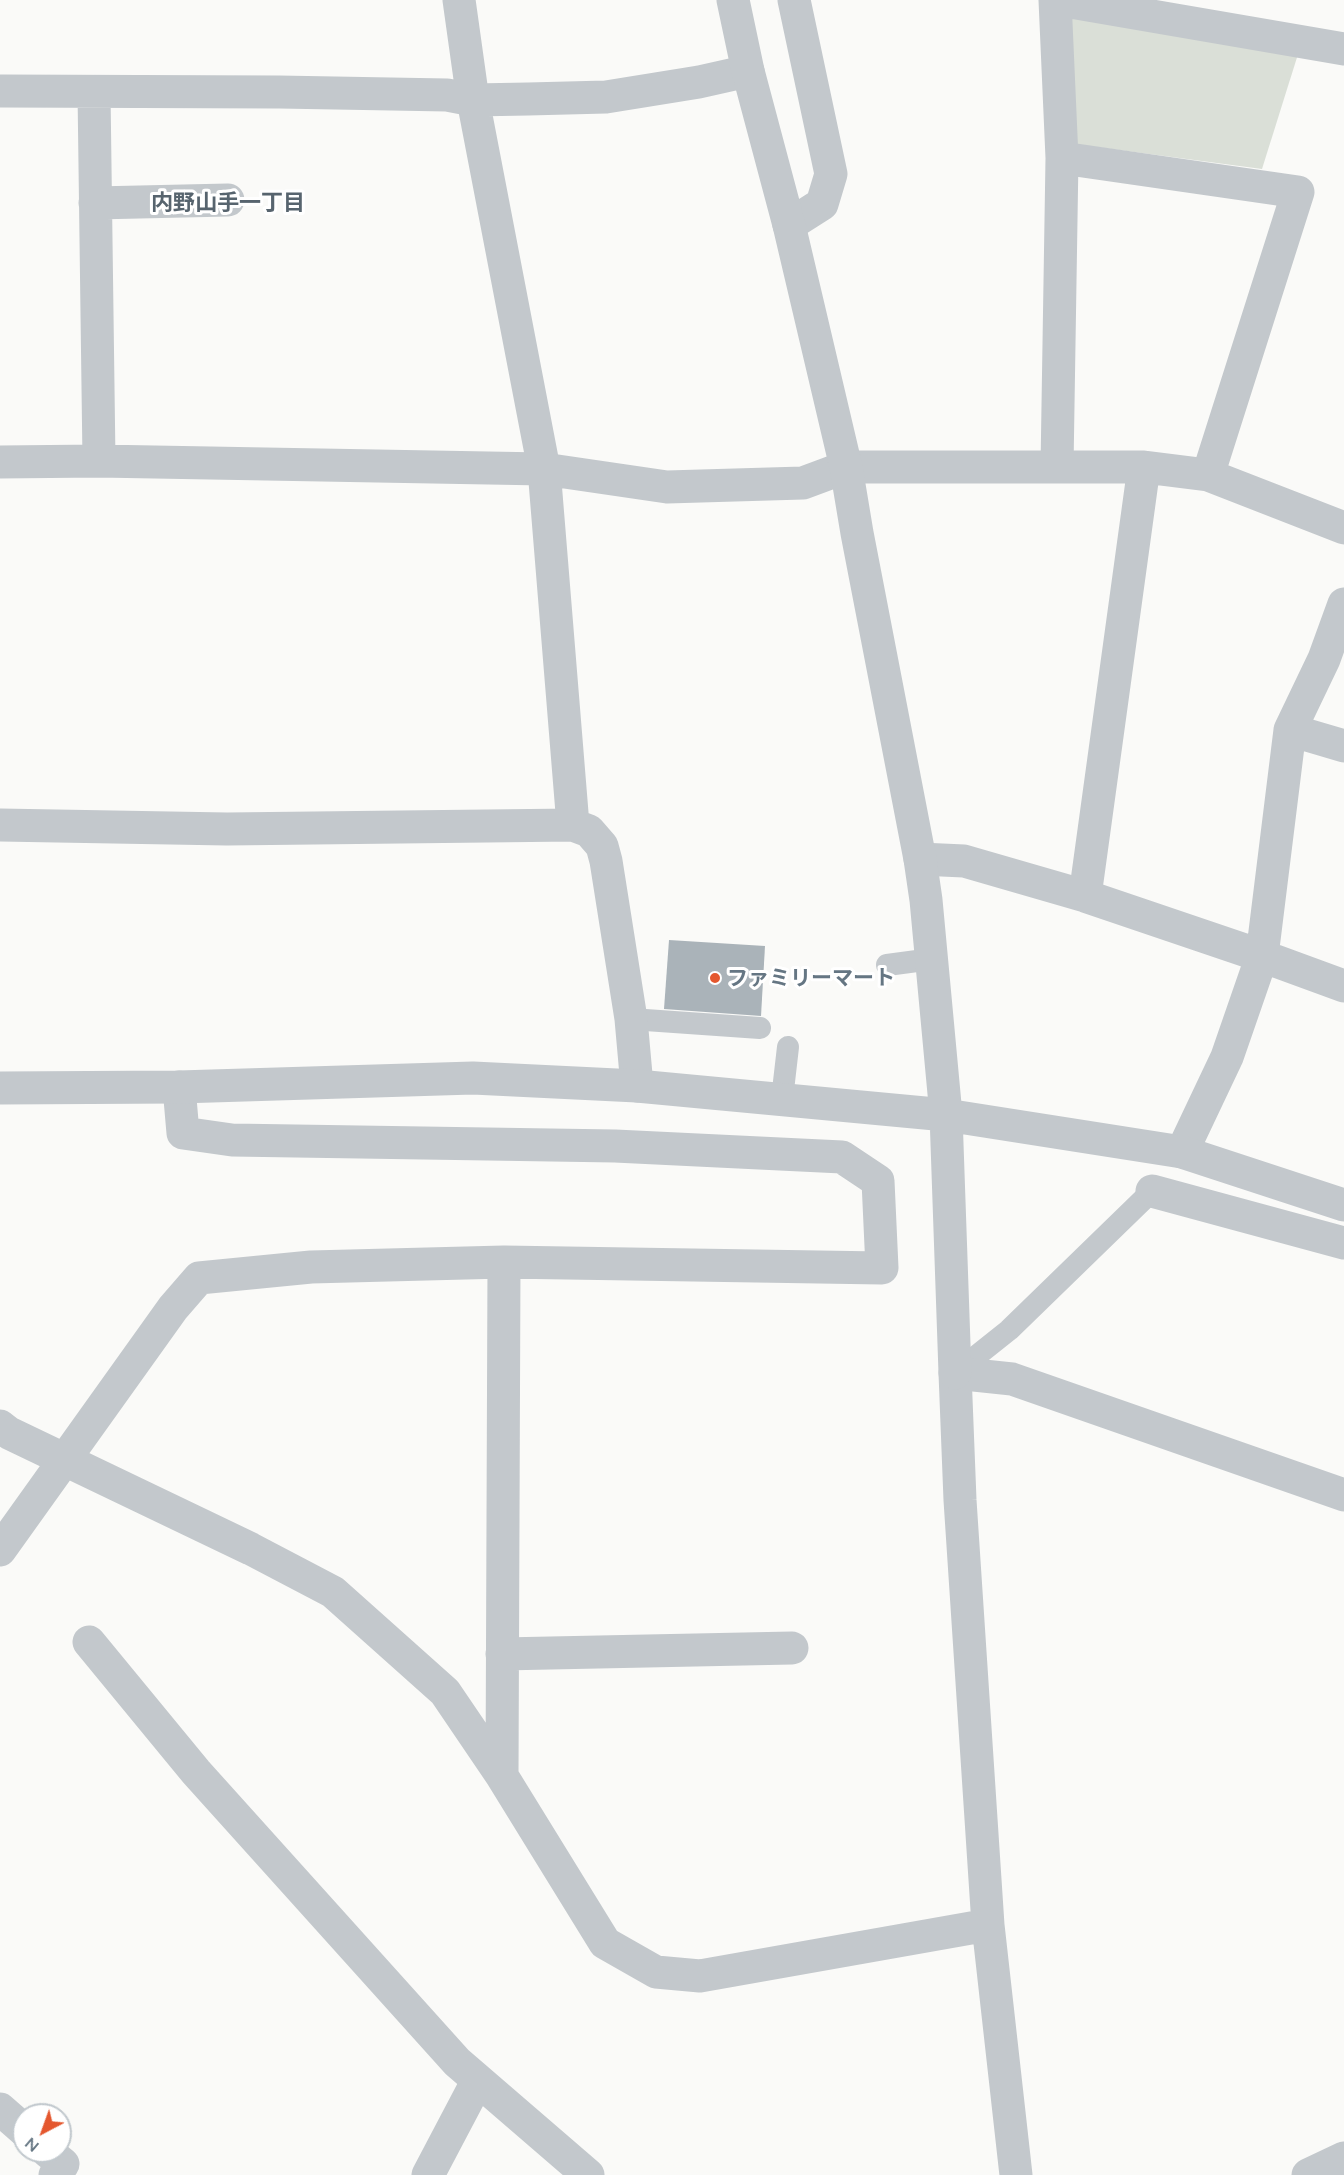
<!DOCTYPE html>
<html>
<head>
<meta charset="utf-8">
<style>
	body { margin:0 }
	#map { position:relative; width:1344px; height:2175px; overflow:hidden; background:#fafaf8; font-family:Lato,sans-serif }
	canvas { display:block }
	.north { position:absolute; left:12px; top:2103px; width:60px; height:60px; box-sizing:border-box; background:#fff; border:2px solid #c1c8cd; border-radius:50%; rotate:221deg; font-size:16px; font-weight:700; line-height:24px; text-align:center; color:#657683 }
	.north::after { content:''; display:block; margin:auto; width:21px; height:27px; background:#e4572e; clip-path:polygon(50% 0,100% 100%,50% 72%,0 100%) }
</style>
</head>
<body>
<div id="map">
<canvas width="1344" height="2175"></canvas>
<div class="north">N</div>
</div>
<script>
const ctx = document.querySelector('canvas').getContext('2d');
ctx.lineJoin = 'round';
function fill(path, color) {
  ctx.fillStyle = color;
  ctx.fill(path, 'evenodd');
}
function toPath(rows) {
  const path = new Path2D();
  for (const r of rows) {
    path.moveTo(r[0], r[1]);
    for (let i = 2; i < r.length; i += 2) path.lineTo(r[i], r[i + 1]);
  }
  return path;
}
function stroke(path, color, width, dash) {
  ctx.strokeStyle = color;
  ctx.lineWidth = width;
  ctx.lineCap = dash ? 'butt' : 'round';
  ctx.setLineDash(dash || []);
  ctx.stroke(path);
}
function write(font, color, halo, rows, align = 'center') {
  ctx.font = font + ' Lato,"Noto Sans JP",sans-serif';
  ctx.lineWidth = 6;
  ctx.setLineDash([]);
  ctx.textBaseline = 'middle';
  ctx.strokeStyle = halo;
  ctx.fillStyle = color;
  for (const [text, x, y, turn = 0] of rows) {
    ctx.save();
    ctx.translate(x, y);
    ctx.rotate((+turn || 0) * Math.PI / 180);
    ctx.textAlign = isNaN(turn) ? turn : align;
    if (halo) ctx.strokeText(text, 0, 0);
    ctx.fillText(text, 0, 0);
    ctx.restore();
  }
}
const green = toPath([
	[1069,16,1299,51,1262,169,1074,144]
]);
const building = toPath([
	[669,940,765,946,761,1016,664,1009]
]);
const service = toPath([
	[887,965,932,959],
	[631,1019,760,1028],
	[782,1099,788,1047],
	[955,1373,1009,1330,1152,1191]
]);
const minor = toPath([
	[459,0,473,100,544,469,573,825],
	[1055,0,1062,158,1057,467],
	[1059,0,1344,49],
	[0,91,279,92,447,95,473,100,528,99,606,97,699,82,748,71],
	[94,92,99,461],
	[1062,158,1298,192,1208,475],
	[95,203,228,200],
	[789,225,822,204,831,174,794,0],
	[0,462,99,461,544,469,667,487,803,483,846,467,1144,467,1208,475,1344,528],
	[1290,730,1344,746],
	[0,825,227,829,573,825,589,831,602,846,606,861,631,1019,637,1086],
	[920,859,964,861,1085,896,1262,956,1344,986],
	[1085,896,1144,467],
	[1182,1152,1227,1057,1262,956,1290,730,1324,659,1344,604],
	[1152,1191,1344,1243],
	[0,1426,9,1433,251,1549,333,1592,445,1692,502,1776,605,1943,656,1972,700,1976,988,1925],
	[0,1550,173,1308,199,1278,311,1267,504,1262,882,1268,878,1181,842,1157,615,1146,232,1140,183,1133,179,1087],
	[89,1642,196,1772,457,2062,588,2175],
	[502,1654,792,1648],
	[502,1776,504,1262],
	[0,2109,24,2130],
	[47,2151,63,2164,55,2175],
	[428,2175,478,2080],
	[1016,2175,988,1925,960,1500,955,1373,1012,1379,1344,1495],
	[1308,2175,1344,2158]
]);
const tertiary = toPath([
	[733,0,748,71,789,225,846,467,857,533,920,859,926,900,946,1115,955,1373],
	[0,1088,179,1087,473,1078,637,1086,946,1115,1182,1152,1344,1205]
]);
const markers = [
	[715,978,6,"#e4572e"]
];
const poiNames = [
	["ファミリーマート",727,978]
];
const neighbourhoodNames = [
	["内野山手一丁目",228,203]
];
fill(green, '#dadfd7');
fill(building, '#aab3b9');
stroke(service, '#c3c8cc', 22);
stroke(minor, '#c3c8cc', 33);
stroke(tertiary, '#c3c8cc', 33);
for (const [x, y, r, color] of markers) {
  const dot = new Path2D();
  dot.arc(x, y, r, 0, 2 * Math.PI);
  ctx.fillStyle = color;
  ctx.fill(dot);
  stroke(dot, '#fff', 2);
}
write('bold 21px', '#657683', '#fff', poiNames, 'left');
write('bold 22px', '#57646e', '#fff', neighbourhoodNames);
</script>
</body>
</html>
